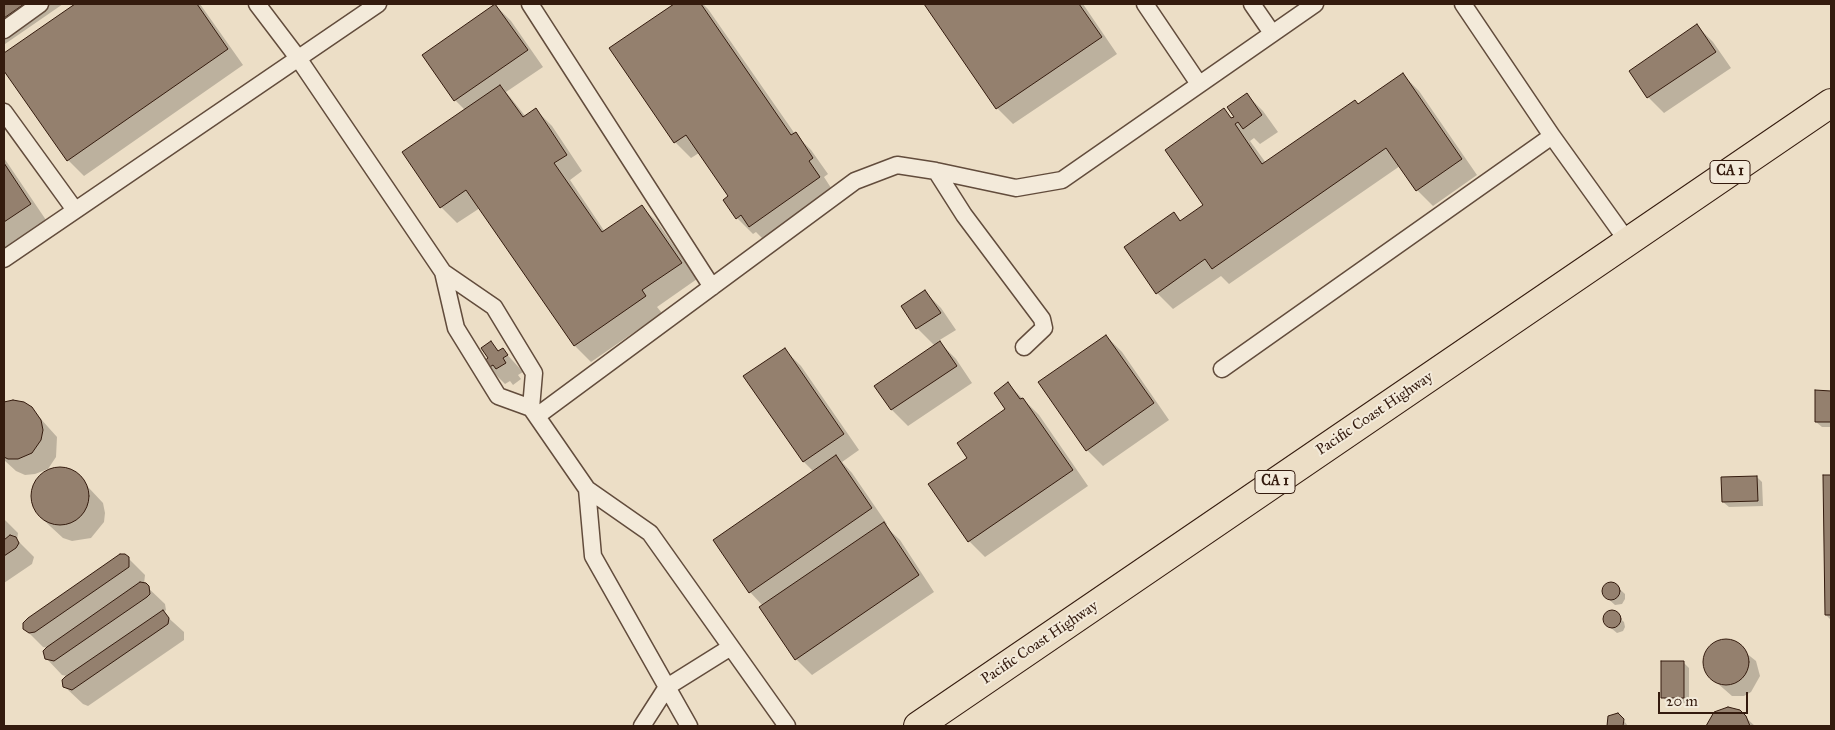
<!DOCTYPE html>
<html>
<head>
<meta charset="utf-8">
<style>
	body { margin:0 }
	#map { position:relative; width:1835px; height:730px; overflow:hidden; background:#ecdec6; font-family:"IM FELL Great Primer",serif }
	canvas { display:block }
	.frame { position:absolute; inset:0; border:5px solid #341b0e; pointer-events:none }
	.scale { position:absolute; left:1658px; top:692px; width:90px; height:22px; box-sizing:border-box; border:2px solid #341b0e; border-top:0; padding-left:6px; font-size:15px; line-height:18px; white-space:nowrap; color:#341b0e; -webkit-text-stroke:4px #f3eada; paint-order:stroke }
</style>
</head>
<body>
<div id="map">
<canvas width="1835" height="730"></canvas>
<div class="frame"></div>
<div class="scale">20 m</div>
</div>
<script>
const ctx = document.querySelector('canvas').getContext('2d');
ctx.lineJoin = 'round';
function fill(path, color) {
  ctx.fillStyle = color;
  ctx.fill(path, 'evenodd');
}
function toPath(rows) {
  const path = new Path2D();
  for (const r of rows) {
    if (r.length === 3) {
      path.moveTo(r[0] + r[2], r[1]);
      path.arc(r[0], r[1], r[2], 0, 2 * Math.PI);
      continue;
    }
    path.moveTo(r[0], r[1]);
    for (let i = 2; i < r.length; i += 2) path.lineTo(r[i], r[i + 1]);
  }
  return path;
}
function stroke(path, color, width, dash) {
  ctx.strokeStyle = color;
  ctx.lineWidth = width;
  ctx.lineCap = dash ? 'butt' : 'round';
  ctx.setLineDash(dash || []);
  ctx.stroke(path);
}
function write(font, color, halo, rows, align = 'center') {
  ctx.font = font + ' "IM FELL Great Primer",serif';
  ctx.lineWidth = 4;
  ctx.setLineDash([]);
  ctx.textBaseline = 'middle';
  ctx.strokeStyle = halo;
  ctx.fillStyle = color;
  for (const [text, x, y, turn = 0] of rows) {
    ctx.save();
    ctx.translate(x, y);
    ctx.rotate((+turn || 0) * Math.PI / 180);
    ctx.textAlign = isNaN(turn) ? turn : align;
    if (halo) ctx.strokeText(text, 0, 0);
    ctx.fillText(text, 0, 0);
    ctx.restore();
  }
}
const shadow = toPath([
	[4,4,63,4,5,44],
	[77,4,200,4,243,65,84,176,68,160,4,69,4,55],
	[677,4,703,4,708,9,795,134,811,150,828,174,824,177,835,194,766,242,756,232,753,234,737,218,725,200,730,197,699,153,691,158,675,142,611,49],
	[926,4,1083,4,1117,54,1013,124,997,108],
	[495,5,511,21,543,67,506,92,526,117,536,110,552,126,582,171,570,180,605,232,642,207,658,223,697,279,657,307,662,313,591,362,575,346,480,208,457,223,441,207,404,153,465,110,455,100,423,55],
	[1697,26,1713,42,1731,68,1664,113,1648,97,1630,71],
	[1403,75,1419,91,1477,175,1433,206,1417,190,1400,166,1229,284,1221,276,1173,309,1157,293,1174,214,1181,221,1205,205,1224,110,1233,119,1247,95,1263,111,1278,132,1260,144,1254,138,1250,141,1266,163],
	[4,158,46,220,4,249],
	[925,292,941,308,956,330,938,341,956,359,972,383,908,426,892,410,876,386,935,346,917,328,903,307],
	[1106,336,1122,352,1169,420,1103,466,1087,450],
	[491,343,500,352,503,350,523,372,518,375,521,379,513,385,510,381,505,384,489,368],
	[785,350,801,366,859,450,842,462,852,473,887,524,885,526,900,540,934,592,812,675,796,659,763,606,750,592,814,472,804,462,745,377],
	[1008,384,1039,415,1088,486,985,557,969,541,969,458,1007,410],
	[1816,392,1831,392,1831,427,1822,427,1816,422],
	[13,401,31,408,57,437,56,457,48,469,35,474,25,475,16,471,4,460,4,403],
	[54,468,74,472,103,503,105,513,104,522,91,538,72,541,63,538,38,515,32,501,32,492,35,482,46,471],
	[1824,476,1831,476,1831,620,1826,615],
	[1757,477,1762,482,1763,506,1729,507,1723,502],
	[4,519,18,533,17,540,34,557,32,564,4,583],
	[128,558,145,575,144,584,165,604,166,610,163,613,184,632,184,640,88,706,83,704,66,688,67,676,62,675,46,658,47,648,43,647,27,631],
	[1614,584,1625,594,1625,599,1622,604,1615,605,1604,595,1603,589,1607,585],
	[1613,612,1624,622,1625,627,1623,631,1617,633,1605,623,1607,614],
	[1720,641,1731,641,1756,661,1760,676,1751,692,1744,696,1732,696,1708,675,1703,664,1704,657,1713,644],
	[1683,662,1689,668,1689,703,1668,703,1663,697],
	[1714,713,1745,717,1755,726,1707,726],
	[1620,716,1628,726,1609,726,1607,722]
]);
const building = toPath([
	[4,4,24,4,4,18,4,4],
	[75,4,197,4,228,49,67,161,4,71,4,53,75,4],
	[495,4,528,50,454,101,422,55,495,4],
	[674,4,701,4,791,135,796,132,813,158,809,161,820,177,749,227,741,215,736,219,723,200,728,196,686,135,674,143,609,48,674,4],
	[924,4,1079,4,1102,37,996,109,924,4],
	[1697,24,1716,52,1647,98,1629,71,1697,24],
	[1403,73,1462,159,1416,191,1386,148,1212,269,1205,259,1156,294,1124,247,1174,212,1180,221,1203,205,1165,150,1224,108,1231,118,1234,117,1227,107,1247,93,1262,115,1243,129,1238,122,1235,124,1262,164,1355,100,1358,104,1403,73],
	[500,85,523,117,536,108,567,155,554,163,602,232,642,205,682,263,642,290,646,296,574,346,466,190,440,208,402,152,500,85],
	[4,163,31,204,4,222,4,163],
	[925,290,941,313,916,329,901,306,925,290],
	[1106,335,1154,403,1086,451,1038,382,1106,335],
	[491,341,498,351,503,348,508,355,503,358,506,363,496,369,493,365,488,368,483,362,488,358,481,348,491,341],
	[940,341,957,366,891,410,874,386,940,341],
	[785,348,844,434,803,462,743,376,785,348],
	[1008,382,1020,399,1023,398,1073,470,968,542,928,484,967,458,957,443,1005,409,994,393,1008,382],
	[1815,390,1831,391,1831,422,1815,422,1815,390],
	[13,400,24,402,32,407,41,420,43,430,41,440,32,453,18,459,8,459,4,457,4,402,13,400],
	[836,455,872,508,749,593,713,540,836,455],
	[60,496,29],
	[1823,475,1831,475,1831,615,1825,615,1823,475],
	[1757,476,1758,501,1722,502,1721,477,1757,476],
	[884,522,919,575,795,660,759,607,884,522],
	[10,535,16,537,19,543,16,548,4,556,4,540,10,535],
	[120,554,125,554,129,557,129,567,35,632,29,633,23,629,23,623,28,618,120,554],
	[1611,591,9],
	[140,582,146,583,149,586,150,594,147,597,54,661,45,659,43,651,47,647,140,582],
	[163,610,169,618,168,624,72,690,63,687,62,680,65,677,163,610],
	[1612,619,9],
	[1726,662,23],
	[1661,661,1684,661,1684,698,1661,698,1661,661],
	[1728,707,1740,710,1746,716,1750,726,1706,726,1714,712,1728,707],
	[1618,713,1624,719,1623,726,1607,726,1608,716,1618,713]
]);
const lane = toPath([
	[257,4,298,58,443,272,456,328,498,396,531,408,587,489,650,533,787,726],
	[530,4,712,287],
	[1145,4,1199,84],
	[1252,4,1272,33],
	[1463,4,1552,136],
	[4,30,40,4],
	[4,112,75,210],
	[936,171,964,215,1042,319,1044,328,1024,347],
	[4,259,378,4],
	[443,272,494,307,534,373,531,408],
	[1222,369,1552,136,1628,242],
	[537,416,855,181,897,165,936,171,1016,188,1062,180,1315,4],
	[587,489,593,556,689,726],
	[642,726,667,687,731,647]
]);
const highway = toPath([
	[918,726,1831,103]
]);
const shields = [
	[1730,172,40],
	[1275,482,40]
];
const shieldNames = [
	["CA 1",1730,172],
	["CA 1",1275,482]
];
const streetNames = [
	["Pacific Coast Highway",1375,414,-34],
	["Pacific Coast Highway",1040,643,-34]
];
fill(shadow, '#0003');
fill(building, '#94806e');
stroke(building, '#341b0e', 1);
stroke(lane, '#624c3c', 19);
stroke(highway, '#341b0e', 30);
stroke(lane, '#f3eada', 16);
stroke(highway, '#ecdec6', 28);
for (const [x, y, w] of shields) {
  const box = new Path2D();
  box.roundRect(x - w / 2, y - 11.5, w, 23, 4);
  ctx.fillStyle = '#f3eada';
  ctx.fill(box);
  stroke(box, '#341b0e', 1);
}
write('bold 14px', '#341b0e', null, shieldNames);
write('15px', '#341b0e', '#f3eada', streetNames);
</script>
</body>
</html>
